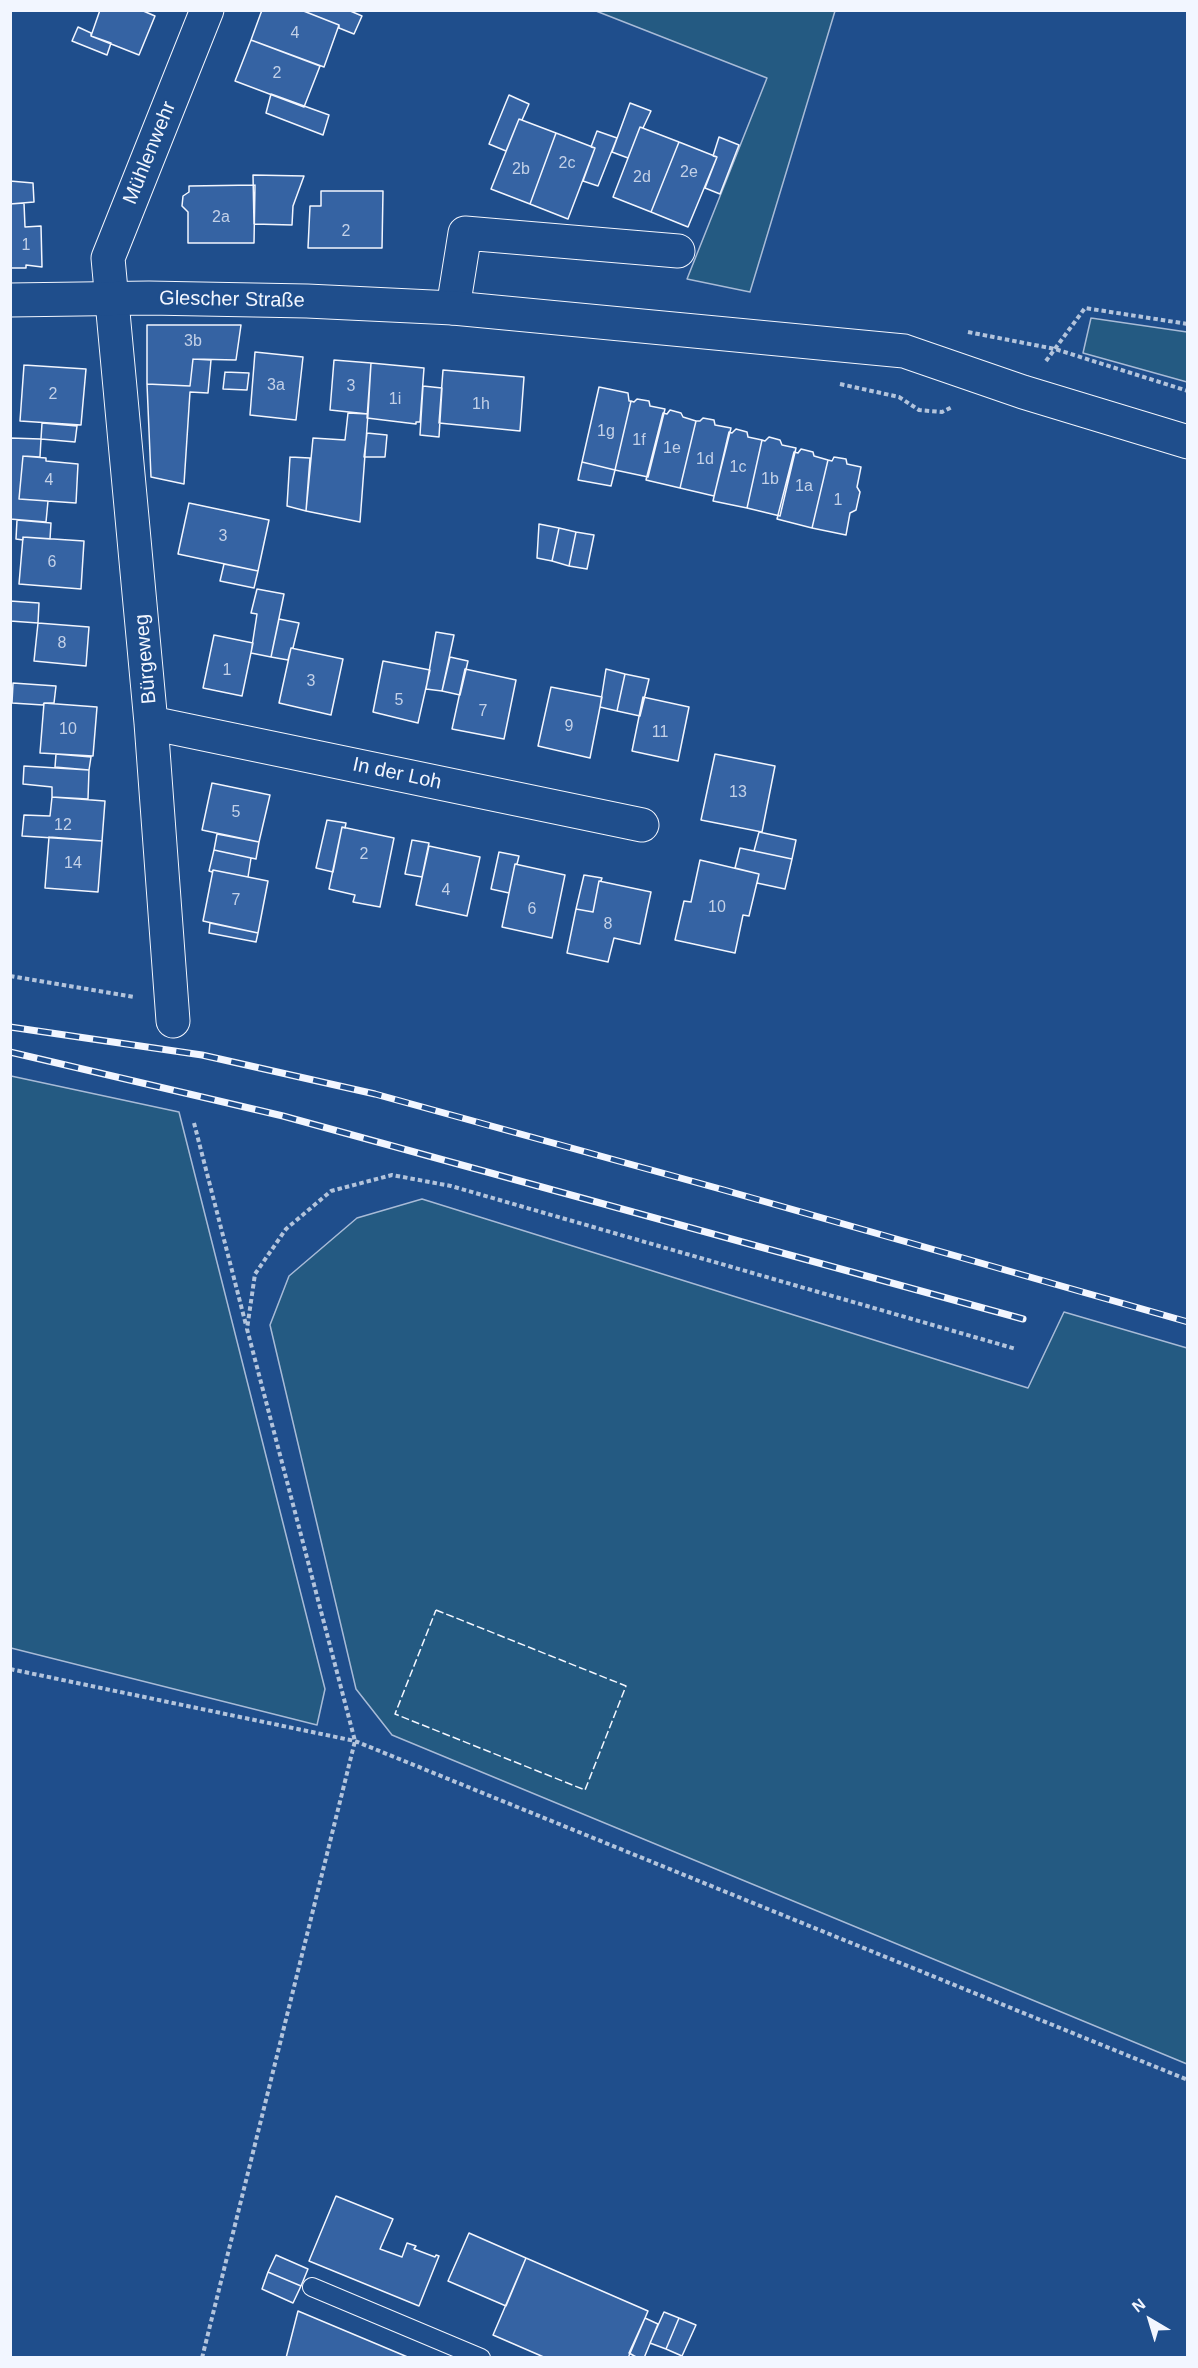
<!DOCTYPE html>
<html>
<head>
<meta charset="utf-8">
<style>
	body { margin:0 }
	#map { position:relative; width:1198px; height:2368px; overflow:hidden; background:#1f4e8c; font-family:Arial,sans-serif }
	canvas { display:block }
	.frame { position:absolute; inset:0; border:12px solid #f2f6ff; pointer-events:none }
	.north { position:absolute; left:1120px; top:2290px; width:60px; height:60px; -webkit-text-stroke:4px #1f4e8c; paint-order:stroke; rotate:322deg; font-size:16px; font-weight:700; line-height:24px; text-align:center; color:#f2f6ff }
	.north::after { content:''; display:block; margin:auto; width:21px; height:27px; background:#f2f6ff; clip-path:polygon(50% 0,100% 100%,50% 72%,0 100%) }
</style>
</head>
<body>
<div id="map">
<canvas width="1198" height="2368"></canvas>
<div class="frame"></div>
<div class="north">N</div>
</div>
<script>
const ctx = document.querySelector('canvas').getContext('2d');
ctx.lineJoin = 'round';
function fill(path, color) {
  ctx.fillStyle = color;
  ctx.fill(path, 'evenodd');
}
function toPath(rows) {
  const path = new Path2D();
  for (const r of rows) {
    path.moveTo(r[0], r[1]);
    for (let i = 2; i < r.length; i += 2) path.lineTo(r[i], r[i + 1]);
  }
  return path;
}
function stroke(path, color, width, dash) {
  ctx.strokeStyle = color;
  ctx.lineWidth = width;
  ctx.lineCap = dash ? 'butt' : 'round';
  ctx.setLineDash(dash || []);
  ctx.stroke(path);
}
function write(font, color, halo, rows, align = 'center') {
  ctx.font = font + ' Arial,sans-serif';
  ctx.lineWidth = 4.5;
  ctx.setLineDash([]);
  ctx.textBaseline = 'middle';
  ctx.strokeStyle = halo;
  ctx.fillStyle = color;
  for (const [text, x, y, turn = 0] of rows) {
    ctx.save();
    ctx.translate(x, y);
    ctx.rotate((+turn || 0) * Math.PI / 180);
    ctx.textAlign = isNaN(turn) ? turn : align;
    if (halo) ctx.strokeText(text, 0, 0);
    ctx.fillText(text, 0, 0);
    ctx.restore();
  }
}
const green = toPath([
	[596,11,835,11,750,292,687,279,767,78,596,11],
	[1091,318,1187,332,1187,382,1083,353,1091,318],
	[11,1076,179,1112,325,1689,317,1725,11,1648,11,1076],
	[422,1199,1028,1388,1064,1312,1187,1348,1187,2064,392,1735,356,1689,270,1325,289,1276,357,1218,422,1199]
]);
const building = toPath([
	[100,10,141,10,155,16,139,55,91,36,100,10],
	[262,10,301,10,339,25,324,67,251,40,262,10],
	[301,10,348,10,362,16,354,34,339,28,339,25,301,10],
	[78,27,91,33,91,36,111,43,107,55,72,41,78,27],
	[251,40,320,66,304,107,235,81,251,40],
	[271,94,329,115,323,135,266,113,271,94],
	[509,95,529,104,522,120,519,119,506,151,489,144,509,95],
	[630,103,651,111,643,128,640,127,628,158,612,152,630,103],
	[519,119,556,133,530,204,491,189,519,119],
	[640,127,679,142,651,212,613,197,640,127],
	[597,131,617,138,598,186,583,181,595,148,591,147,597,131],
	[556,133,595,148,568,219,530,204,556,133],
	[719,137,739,145,720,194,705,188,717,157,713,156,719,137],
	[679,142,717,157,688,227,651,212,679,142],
	[253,175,304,176,293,206,292,225,254,224,253,175],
	[10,181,33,183,34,202,10,204,10,181],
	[255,185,254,243,188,243,188,212,182,206,183,196,189,192,189,186,255,185],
	[321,191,383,191,382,248,308,248,310,206,321,206,321,191],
	[24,203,25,227,41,226,42,267,26,265,26,268,10,268,10,204,24,203],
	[147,325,241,325,236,360,193,359,190,386,147,384,147,325],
	[255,352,303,357,296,420,250,415,255,352],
	[193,359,211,360,208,393,190,392,184,484,151,477,147,384,190,386,193,359],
	[334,360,371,363,368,414,330,410,334,360],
	[371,363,424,368,420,422,416,422,416,424,367,418,371,363],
	[24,365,86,369,81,425,20,421,24,365],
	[443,370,524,377,520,431,439,423,443,370],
	[225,372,249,373,247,390,223,389,225,372],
	[423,386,442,388,439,437,420,435,423,386],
	[599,387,628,393,629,401,631,401,615,470,582,462,599,387],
	[637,399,649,401,650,406,665,409,648,477,615,470,631,401,634,402,637,399],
	[670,410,681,413,683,417,696,421,680,488,646,480,663,413,667,414,670,410],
	[348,413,368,414,360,522,306,511,313,438,345,440,348,413],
	[703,418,714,420,715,425,731,428,714,496,680,488,696,421,700,421,703,418],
	[42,423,77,426,75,442,41,439,42,423],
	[736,429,747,432,748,437,762,440,747,508,713,501,729,432,732,433,736,429],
	[367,433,387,435,385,457,364,457,367,433],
	[769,437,780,440,782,445,796,448,780,516,747,508,762,440,765,441,769,437],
	[10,438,41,439,40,457,23,456,19,499,48,501,46,522,10,519,10,438],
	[801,449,813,452,814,456,828,460,812,528,777,519,794,452,798,453,801,449],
	[23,456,46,458,46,461,78,464,76,503,19,499,23,456],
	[290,457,310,458,306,511,287,506,290,457],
	[834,457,846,459,847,464,861,467,857,487,860,492,856,510,850,513,846,535,812,528,828,460,832,461,834,457],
	[582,462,615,470,611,486,578,480,582,462],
	[189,503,269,520,258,571,178,554,189,503],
	[17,520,51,523,50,539,23,537,23,540,16,539,17,520],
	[539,524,559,528,552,561,537,558,539,524],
	[559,528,576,532,569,566,552,561,559,528],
	[576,532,594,535,587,569,569,566,576,532],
	[23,537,84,541,81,589,19,584,23,537],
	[224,564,258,571,254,588,220,581,224,564],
	[257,589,284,594,271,657,251,653,257,614,251,613,257,589],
	[10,601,39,603,38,623,10,621,10,601],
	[279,619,299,623,293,648,291,648,288,660,271,657,279,619],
	[38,623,89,627,86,666,34,661,38,623],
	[436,632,454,635,442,691,426,689,436,632],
	[214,635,253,643,242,696,203,688,214,635],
	[291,648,343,659,331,715,279,703,291,648],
	[450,657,468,661,460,695,442,691,450,657],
	[383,661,430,670,418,723,373,712,383,661],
	[465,669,516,680,504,739,452,729,465,669],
	[606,669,625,674,617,711,600,707,606,669],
	[625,674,649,679,640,716,617,711,625,674],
	[13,683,56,686,54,703,44,703,43,705,12,703,13,683],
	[551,687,602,697,590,758,538,746,551,687],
	[643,697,689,707,678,761,632,751,643,697],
	[44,703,97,707,93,756,40,753,44,703],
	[56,754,91,757,89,770,55,767,56,754],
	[715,754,775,766,762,832,701,820,715,754],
	[24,766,89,770,88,799,52,797,52,787,23,784,24,766],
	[212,783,270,795,259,842,202,830,212,783],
	[52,797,105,801,102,841,22,836,24,815,50,816,52,797],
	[327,820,346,823,345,828,342,827,333,872,316,868,327,820],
	[342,827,394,838,380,907,353,902,355,895,329,889,342,827],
	[759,832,796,840,792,859,754,851,759,832],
	[217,834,259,842,256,859,214,850,217,834],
	[49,837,102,841,98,892,45,888,49,837],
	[412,840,429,843,422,877,405,874,412,840],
	[429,846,480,857,467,916,416,905,429,846],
	[740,848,792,859,785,889,757,883,759,874,735,868,740,848],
	[214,850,251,858,248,877,213,870,212,872,209,871,214,850],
	[499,852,519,856,517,864,515,864,509,893,491,889,499,852],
	[700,860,759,874,749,916,743,915,735,953,675,940,684,901,691,902,700,860],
	[515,864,565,875,552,938,502,927,515,864],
	[213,870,268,881,258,933,203,921,213,870],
	[584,875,602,878,601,881,599,881,593,912,576,909,584,875],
	[599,881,651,892,640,944,614,938,608,962,567,953,576,909,593,912,599,881],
	[210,923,258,933,256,942,209,933,210,923],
	[336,2196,393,2219,380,2249,402,2257,407,2243,416,2246,414,2249,435,2257,436,2255,439,2256,419,2306,309,2261,336,2196],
	[469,2233,526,2258,506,2306,448,2281,469,2233],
	[276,2255,308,2269,301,2286,268,2272,276,2255],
	[526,2258,648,2311,628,2358,546,2358,493,2335,526,2258],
	[268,2272,301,2286,293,2303,262,2289,268,2272],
	[298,2311,410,2358,286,2358,298,2311],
	[664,2312,679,2318,666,2349,650,2343,664,2312],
	[645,2318,658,2324,644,2358,638,2358,629,2353,645,2318],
	[679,2318,696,2325,682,2356,666,2349,679,2318]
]);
const path = toPath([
	[968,332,1055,349,1188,391],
	[1046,361,1085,308,1188,324],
	[840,384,899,397,919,410,942,412,952,407],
	[10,976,134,997],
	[194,1123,246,1325],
	[10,1669,355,1741,1188,2080],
	[202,2358,355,1741,247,1329,255,1274,286,1229,331,1191,392,1175,451,1186,1016,1349]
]);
const lane = toPath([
	[312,2287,481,2358]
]);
const street = toPath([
	[453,308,465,233,678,251],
	[151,723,642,825],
	[173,1021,151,723,108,258,207,10]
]);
const secondary = toPath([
	[10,300,149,298,307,301,453,308,904,351,1023,392,1188,442]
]);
const rail = toPath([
	[10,1027,202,1055,375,1094,724,1190,1188,1322],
	[10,1052,283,1116,1023,1319]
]);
const fence = toPath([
	[436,1610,626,1686,585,1790,395,1714,436,1610]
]);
const numberNames = [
	["4",295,34],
	["2",277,74],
	["2c",567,164],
	["2b",521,170],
	["2e",689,173],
	["2d",642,178],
	["2a",221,218],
	["2",346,232],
	["1",26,246],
	["3b",193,342],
	["3a",276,386],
	["3",351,387],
	["2",53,395],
	["1i",395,400],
	["1h",481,405],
	["1g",606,432],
	["1f",639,441],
	["1e",672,449],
	["1d",705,460],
	["1c",738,468],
	["1b",770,480],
	["4",49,481],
	["1a",804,487],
	["1",838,501],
	["3",223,537],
	["6",52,563],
	["8",62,644],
	["1",227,671],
	["3",311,682],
	["5",399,701],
	["7",483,712],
	["9",569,727],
	["10",68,730],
	["11",660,733],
	["13",738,793],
	["5",236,813],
	["12",63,826],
	["2",364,855],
	["14",73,864],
	["4",446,891],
	["7",236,901],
	["10",717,908],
	["6",532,910],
	["8",608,925]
];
const streetNames = [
	["Mühlenwehr",150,153,-68],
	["Glescher Straße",232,300,1],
	["Bürgeweg",146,659,-95],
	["In der Loh",397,774,12]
];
fill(green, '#245a82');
stroke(green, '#a8bbd7', 1.5);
fill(building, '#3563a3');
stroke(building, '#f2f6ff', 1.5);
stroke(lane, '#f2f6ff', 20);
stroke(street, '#f2f6ff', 35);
stroke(secondary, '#f2f6ff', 35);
stroke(path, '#b3c4dc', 4, [4.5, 3]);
stroke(lane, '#1f4e8c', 18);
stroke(street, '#1f4e8c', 33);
stroke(secondary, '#1f4e8c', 33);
stroke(rail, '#f2f6ff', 7);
stroke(rail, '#1f4e8c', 4.5, [14]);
stroke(fence, '#f2f6ff', 1.5, [8, 3]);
write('16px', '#c3d1e8', null, numberNames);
write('20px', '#f2f6ff', '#1f4e8c', streetNames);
</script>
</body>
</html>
